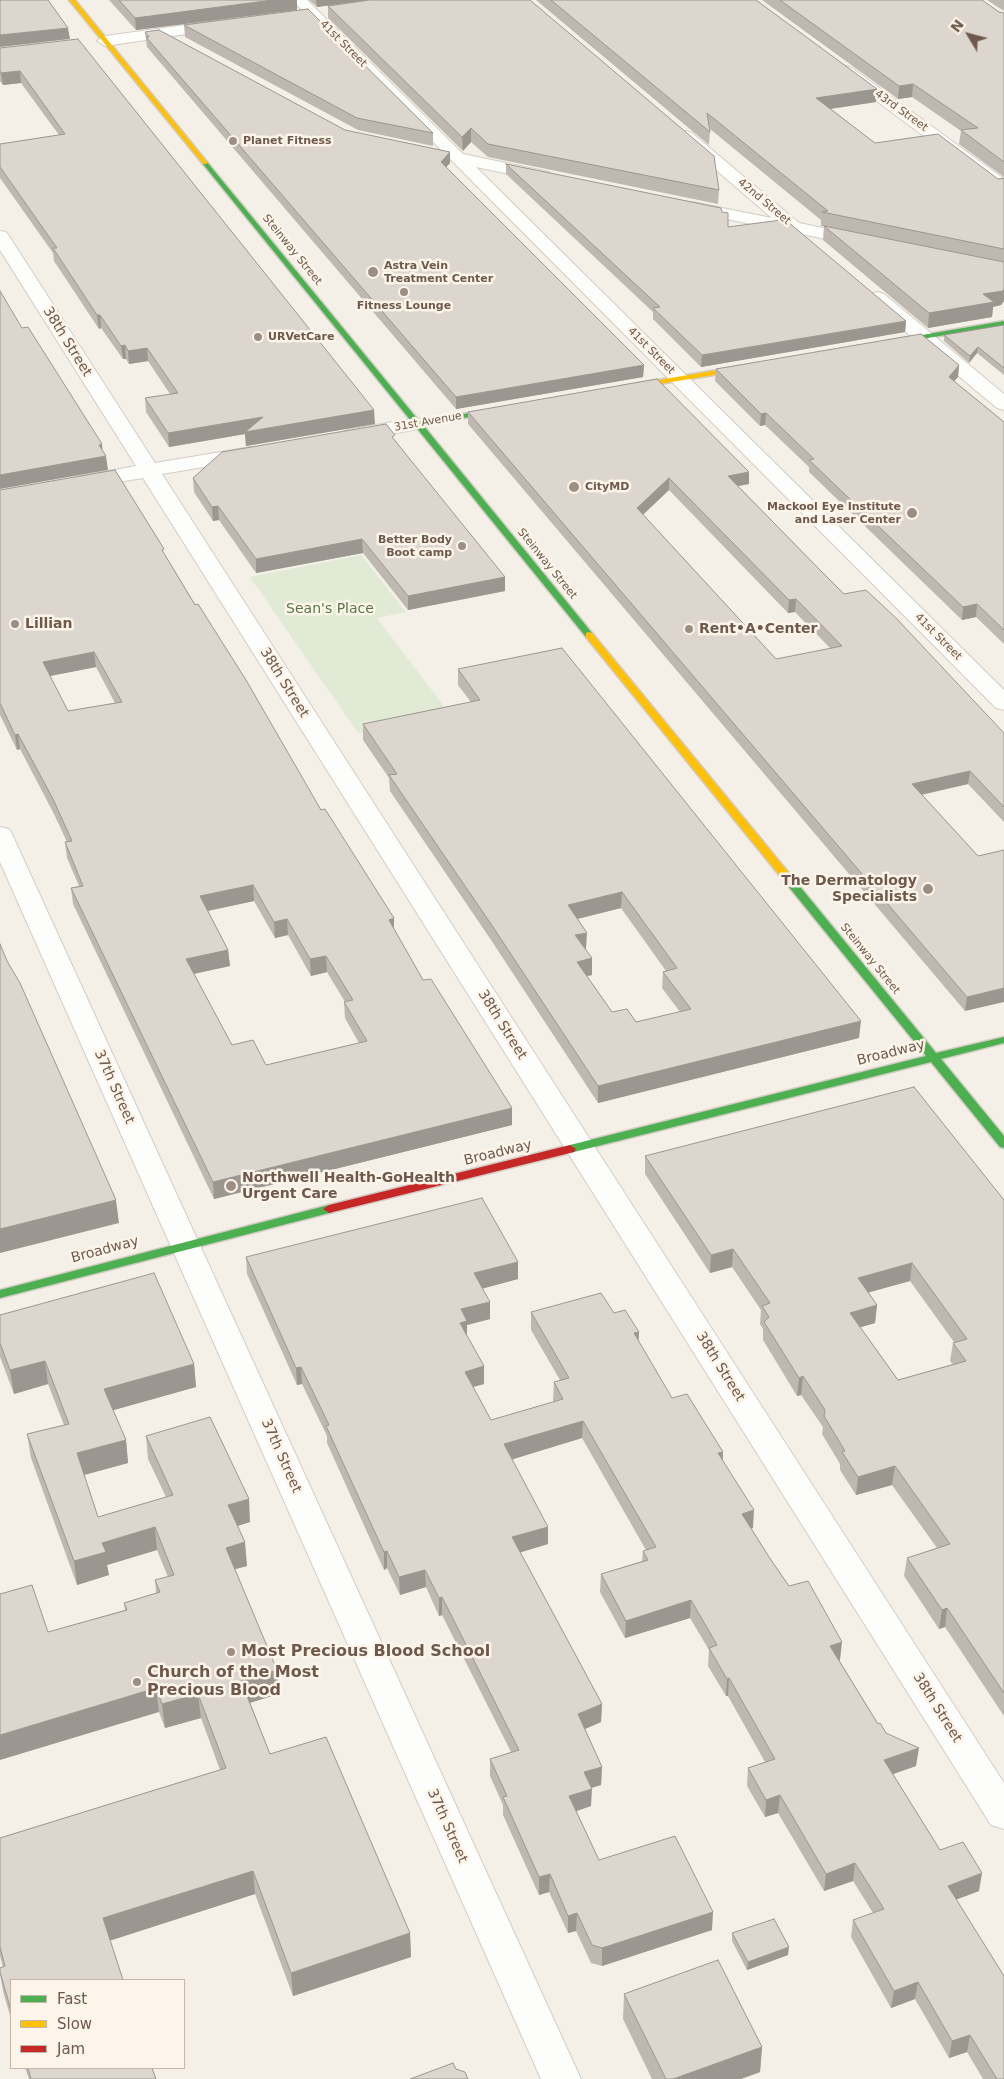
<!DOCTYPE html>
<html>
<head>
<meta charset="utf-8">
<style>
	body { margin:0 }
	#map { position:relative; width:1004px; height:2079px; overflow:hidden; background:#f4f0e8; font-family:"DejaVu Sans",sans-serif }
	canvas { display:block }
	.legend { position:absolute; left:10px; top:1979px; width:175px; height:90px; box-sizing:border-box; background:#fdf5e9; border:1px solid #c4b7aa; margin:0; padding:6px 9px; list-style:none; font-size:15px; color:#6e594c }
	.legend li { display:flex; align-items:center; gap:10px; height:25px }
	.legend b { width:25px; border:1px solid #c4b7aa }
	.north { position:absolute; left:944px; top:10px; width:50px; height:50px; -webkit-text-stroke:4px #fdf5e9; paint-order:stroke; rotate:307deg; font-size:14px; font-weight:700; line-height:20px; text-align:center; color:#6e594c }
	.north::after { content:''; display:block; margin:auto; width:18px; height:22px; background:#6e594c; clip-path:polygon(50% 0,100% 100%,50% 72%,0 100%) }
</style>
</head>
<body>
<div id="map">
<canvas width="1004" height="2079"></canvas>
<ul class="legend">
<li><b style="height:6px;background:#4caf50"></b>Fast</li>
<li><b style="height:6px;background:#ffc107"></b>Slow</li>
<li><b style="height:6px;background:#c62828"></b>Jam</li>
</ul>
<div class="north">N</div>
</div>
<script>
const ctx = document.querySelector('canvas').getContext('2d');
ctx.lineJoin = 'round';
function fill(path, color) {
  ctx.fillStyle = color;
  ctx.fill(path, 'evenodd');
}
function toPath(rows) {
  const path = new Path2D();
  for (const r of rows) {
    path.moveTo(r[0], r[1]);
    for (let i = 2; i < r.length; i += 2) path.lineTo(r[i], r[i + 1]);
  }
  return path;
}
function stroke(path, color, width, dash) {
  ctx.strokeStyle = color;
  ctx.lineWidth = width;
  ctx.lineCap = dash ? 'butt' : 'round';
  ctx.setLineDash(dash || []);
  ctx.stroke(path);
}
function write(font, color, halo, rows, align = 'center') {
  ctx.font = font + ' "DejaVu Sans",sans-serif';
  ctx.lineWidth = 5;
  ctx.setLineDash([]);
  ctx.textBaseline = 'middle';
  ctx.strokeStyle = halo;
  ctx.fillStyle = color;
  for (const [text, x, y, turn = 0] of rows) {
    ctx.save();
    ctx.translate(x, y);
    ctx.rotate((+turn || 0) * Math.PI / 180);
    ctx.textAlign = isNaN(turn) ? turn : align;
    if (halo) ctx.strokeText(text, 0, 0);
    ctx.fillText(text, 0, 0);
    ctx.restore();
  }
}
const green = toPath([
	[361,555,406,612,377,618,449,713,358,733,250,577]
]);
const street = toPath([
	[292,0,307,0,463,154,549,172,551,176,549,180,543,181,476,167,1004,690,1004,710,996,708,292,0],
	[222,20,230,25,227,28,105,46,97,41,105,36,222,20],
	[846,66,852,68,1004,179,1004,192,998,191,840,74,838,71,840,68,846,66],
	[686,131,692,133,799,223,867,237,870,241,867,245,861,246,686,211,683,207,686,203,692,202,772,218,680,139,678,136,680,133,686,131],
	[0,231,6,232,9,236,155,463,251,447,258,449,261,453,258,457,251,459,162,474,1004,1783,1004,1829,991,1825,143,478,81,488,74,486,71,482,74,478,81,476,136,466,0,250,0,231],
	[877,292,884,294,1004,394,1004,410,997,408,870,302,868,298,870,294,877,292],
	[417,418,424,420,427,424,424,428,352,441,345,439,342,435,345,431,352,429,417,418],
	[0,827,9,829,12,834,581,2079,541,2079,0,862,0,827]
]);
const fast = toPath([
	[203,162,207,162,419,421,507,407,507,411,504,411,423,425,592,633,592,637,586,637,203,164,203,162],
	[1004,321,1004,325,887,345,883,343,887,341,1004,321],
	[784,871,788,872,936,1053,1004,1037,1004,1043,941,1059,1004,1136,1004,1148,1000,1147,931,1062,570,1153,566,1152,564,1149,570,1145,926,1056,780,876,779,874,784,871],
	[329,1205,333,1206,335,1209,333,1212,0,1298,0,1290,329,1205]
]);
const slow = toPath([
	[69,0,75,0,207,162,207,164,203,164,69,0],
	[753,364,757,366,756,368,623,390,619,388,623,386,753,364],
	[589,632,592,633,788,872,789,874,788,876,780,876,586,637,586,633,589,632]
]);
const jam = toPath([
	[570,1145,576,1149,574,1152,329,1213,323,1209,329,1205,570,1145]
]);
const wall = toPath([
	[109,0,297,0,297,10,136,30],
	[309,0,369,0,317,7],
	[536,0,756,0,876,102,831,109,875,143,998,179,1004,178,1004,301,1001,305,993,307,992,317,928,328,823,240,824,226,821,226,821,220,710,129,709,145],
	[762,0,982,0,999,12,1004,13,1004,177,959,144,961,131,912,97,898,99],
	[987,0,1004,0,1004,11],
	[328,6,719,190,718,204,488,157,471,142,463,151,328,18],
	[184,25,433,133,433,146,358,130,185,37],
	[145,32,345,130,450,163,446,167,644,365,643,377,456,409,147,47],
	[0,48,375,424,246,446,245,434,169,447,146,412,145,398,170,394,148,361,129,364,126,359,123,359,101,328,99,329,54,261,53,253,0,178,0,144,59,135,21,83,3,85,0,81],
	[506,164,722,212,728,227,906,321,905,332,701,367,653,319,653,312,506,174],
	[1004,325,1004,375,977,353,969,363,944,341,944,335],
	[959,365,958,377,954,381,1004,422,1004,644,976,617,962,620,809,472,809,467,765,425,760,426,715,381,716,369],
	[468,412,749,472,749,484,738,486,820,570,844,594,1004,733,1004,822,968,784,922,795,978,856,1004,850,965,1011,468,424],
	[669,490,788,613,795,612,831,649,776,659,643,515],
	[395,440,505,591,408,610,363,553,256,573,219,520,213,521,194,492,193,478],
	[0,490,165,555,321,810,394,918,394,929,423,980,512,1125,214,1199,73,904,71,888,79,886,67,858,65,842,67,842,54,814,20,749,17,750,0,715],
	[96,667,115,703,68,711,50,676],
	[254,901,275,938,288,935,311,976,327,972,345,1002,344,1002,345,1018,359,1043,266,1065,232,1045,194,974,230,966,228,950,208,911],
	[458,669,859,1038,598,1103,491,940,390,791,389,778,363,740,363,724,471,702,458,685],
	[621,908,666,971,663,972,662,988,680,1012,636,1022,612,1012,587,976,592,975,586,949,578,919],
	[645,1156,1004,1200,1004,1716,945,1627,939,1629,904,1576,907,1558,937,1548,892,1485,856,1495,840,1470,840,1464,822,1434,823,1427,801,1395,797,1396,763,1340,763,1329,760,1324,761,1310,732,1267,710,1273,645,1174],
	[910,1281,954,1342,953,1343,950,1361,953,1364,898,1380,860,1327,875,1323,877,1305,868,1292],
	[246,1257,518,1262,518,1279,482,1288,490,1319,467,1325,467,1336,484,1366,484,1384,473,1387,491,1420,554,1402,553,1400,554,1382,560,1380,531,1330,531,1312,614,1313,639,1332,638,1341,672,1398,723,1452,723,1460,753,1528,751,1528,769,1557,840,1660,839,1660,878,1724,916,1766,893,1774,940,1850,979,1891,956,1899,1004,2079,983,2079,967,2052,949,2058,915,1999,891,2008,851,1937,853,1920,873,1913,853,1881,824,1891,778,1813,765,1817,747,1786,748,1768,765,1762,728,1696,726,1696,708,1666,709,1650,690,1618,625,1638,600,1592,601,1574,642,1561,643,1551,646,1550,582,1438,512,1459,548,1544,520,1552,602,1704,601,1722,585,1729,602,1767,601,1785,591,1788,591,1806,576,1811,599,1860,712,1930,602,1966,591,1963,576,1931,568,1933,549,1892,539,1895,503,1815,503,1805,490,1776,490,1759,511,1752,442,1615,439,1616,426,1587,400,1595,387,1568,384,1570,327,1443,327,1436,302,1384,297,1385,247,1274],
	[0,1315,194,1364,196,1387,113,1410,126,1440,128,1463,84,1475,98,1517,166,1497,148,1459,146,1436,250,1522,238,1526,247,1566,235,1569,279,1694,250,1702,270,1754,410,1933,411,1957,293,1996,255,1894,110,1940,11,1980,11,2019,3,1991,0,1974,0,1968,3,1967,0,1956,0,1838,220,1770,201,1718,165,1728,159,1712,48,1632,125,1610,124,1603,156,1593,155,1580,168,1577,157,1550,107,1565,109,1575,77,1585,31,1458,27,1434,64,1425,48,1384,14,1394,0,1357],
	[732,1933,788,1955,747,1970,732,1941],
	[624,1994,762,2047,760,2072,741,2079,652,2079,623,2019],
	[25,2068,152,2068,156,2079,29,2079]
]);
const shadedWall = toPath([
	[273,0,297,0,297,10,136,30,135,18],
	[316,0,369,0,317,7],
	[68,28,70,39,0,47,0,35],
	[20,71,21,83,3,85,1,73],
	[913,84,912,97,898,99,899,86],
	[877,89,876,102,815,111,816,98],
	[471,128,471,142,463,151,462,137],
	[450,152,450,163,441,173,441,162],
	[1004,289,1004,301,1001,305,993,307,992,317,928,328,929,313,983,294],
	[97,315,100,315,101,328,99,329],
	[906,321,905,332,701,367,702,355],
	[125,345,126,359,123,359,121,346],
	[978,347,977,353,969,363,970,356],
	[147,348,148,361,129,364,128,351],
	[644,365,643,377,456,409,456,397],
	[959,365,958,377,948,388,949,377],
	[374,410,375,424,246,446,245,434,169,447,168,433,263,417],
	[766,413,765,425,760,426,761,414],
	[102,444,103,457,106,456,108,470,0,489,0,475],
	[749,472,749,484,727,488,728,476],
	[669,478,669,490,636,521,637,508],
	[218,506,219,520,213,521,212,507],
	[362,539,363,553,256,573,256,559],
	[505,577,505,591,408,610,408,596],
	[796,599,795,612,788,613,789,600],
	[977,604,976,617,962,620,963,607],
	[94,652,96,667,45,677,43,662],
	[18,734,20,749,17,750,15,735],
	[970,771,968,784,910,797,912,784],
	[253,885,254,901,202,912,200,896],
	[622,892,621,908,568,921,568,905],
	[394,918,394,934,389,920],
	[287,919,288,935,275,938,274,922],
	[587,933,586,949,575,952,575,935],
	[228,950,230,966,188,975,186,959],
	[326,956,327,972,311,976,310,959],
	[592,958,592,975,577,978,577,962],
	[1004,988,1004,1002,965,1011,967,997],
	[861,1021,859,1038,598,1103,598,1086],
	[512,1108,512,1125,214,1199,213,1182],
	[116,1200,119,1223,0,1253,0,1229],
	[733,1249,732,1267,710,1273,711,1255],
	[518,1262,518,1279,474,1291,474,1273],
	[912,1263,910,1281,856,1296,858,1278],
	[490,1302,490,1319,467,1325,467,1338,460,1323,461,1309],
	[877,1305,875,1323,848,1331,850,1313],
	[639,1332,638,1349,634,1333],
	[45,1361,48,1384,14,1394,10,1370],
	[194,1364,196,1387,107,1412,104,1389],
	[484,1366,484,1384,465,1389,465,1372],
	[301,1367,302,1384,297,1385,296,1368],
	[803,1376,801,1395,797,1396,799,1378],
	[583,1421,582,1438,504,1462,504,1444],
	[126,1440,128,1463,80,1476,77,1453],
	[723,1452,722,1469,718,1453],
	[895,1466,892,1485,856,1495,858,1477],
	[249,1499,250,1522,230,1528,228,1505],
	[754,1510,753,1528,741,1531,742,1514],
	[155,1527,157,1550,107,1565,109,1575,77,1585,74,1561,102,1543],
	[548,1527,548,1544,512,1555,512,1537],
	[245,1542,247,1566,228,1571,226,1548],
	[387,1551,387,1568,384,1570,384,1552],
	[425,1570,426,1587,400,1595,399,1577],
	[442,1597,442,1615,439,1616,439,1598],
	[691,1600,690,1618,625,1638,626,1621],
	[947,1608,945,1627,939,1629,942,1610],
	[842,1642,840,1660,828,1664,830,1646],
	[277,1670,279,1694,243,1705,241,1681],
	[729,1678,728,1696,726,1696,727,1679],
	[156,1688,159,1712,0,1760,0,1735],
	[198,1694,201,1718,165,1728,162,1704],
	[602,1704,601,1722,578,1732,578,1714],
	[919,1748,916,1766,882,1778,884,1760],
	[602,1767,601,1785,584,1790,584,1772],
	[592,1789,591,1806,568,1814,569,1796],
	[780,1795,778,1813,765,1817,766,1800],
	[855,1863,853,1881,824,1891,826,1874],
	[253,1871,255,1894,106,1942,103,1918],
	[982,1873,979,1891,945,1904,948,1886],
	[550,1874,549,1892,539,1895,539,1877],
	[713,1912,712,1930,602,1966,602,1948],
	[577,1913,576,1931,568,1933,568,1916],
	[410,1933,411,1957,293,1996,291,1973],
	[789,1947,788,1955,747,1970,748,1962],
	[918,1982,915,1999,891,2008,894,1991],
	[970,2035,967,2052,949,2058,952,2041],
	[762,2047,760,2072,741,2079,673,2079]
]);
const building = toPath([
	[0,0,48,0,68,28,0,35,0,0],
	[119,0,273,0,135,18,119,0],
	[369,0,530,0,714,156,719,190,488,144,471,128,462,137,328,6,369,0],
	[551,0,756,0,877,89,816,98,875,143,938,134,998,179,1004,178,1004,249,822,212,828,211,707,113,710,132,551,0],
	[780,0,982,0,999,12,1004,13,1004,162,961,130,978,128,913,84,899,86,780,0],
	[308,9,433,133,357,118,184,25,308,9],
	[159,30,345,130,450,152,441,162,644,365,456,397,146,37,149,37,145,32,159,30],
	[78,39,374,410,245,432,263,417,168,433,145,398,178,393,147,348,128,351,125,345,121,346,100,315,97,315,53,248,57,248,0,167,0,144,65,134,20,71,1,73,0,71,0,48,78,39],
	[506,164,721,208,722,212,728,213,728,227,781,220,788,222,906,321,702,355,653,308,660,307,506,164],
	[824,226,1004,262,1004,289,1003,291,983,294,994,302,929,313,824,226],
	[0,291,22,328,28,327,102,444,99,445,106,456,0,475,0,291],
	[1004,325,1004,368,978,347,970,356,944,335,1004,325],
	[921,334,959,365,949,377,1004,422,1004,630,977,604,963,607,809,460,814,459,766,413,761,414,716,369,921,334],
	[657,379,749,472,728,476,820,570,844,594,866,590,896,618,1004,733,1004,807,970,771,912,784,978,856,1004,850,1004,988,967,997,468,412,657,379],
	[669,478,789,600,796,599,842,646,776,659,637,508,669,478],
	[386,424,395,435,392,437,505,577,408,596,362,539,256,559,218,506,212,507,193,478,222,452,386,424],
	[115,470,164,549,162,550,195,605,198,604,246,680,321,810,325,809,394,918,389,920,423,980,431,979,512,1108,213,1182,71,888,83,886,65,842,72,841,53,799,18,734,15,735,0,703,0,490,115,470],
	[94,652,122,702,68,711,43,662,94,652],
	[253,885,274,922,287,919,310,959,326,956,353,1000,344,1002,367,1041,266,1065,253,1040,232,1045,186,959,228,950,200,896,253,885],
	[562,648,861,1021,598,1086,491,924,389,775,397,774,363,724,480,700,458,669,562,648],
	[622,892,677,968,663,972,691,1009,636,1022,627,1009,612,1012,577,962,592,958,575,935,587,933,568,905,622,892],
	[0,944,7,961,20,983,116,1200,0,1229,0,944],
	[914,1087,1004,1200,1004,1693,947,1608,942,1610,907,1558,950,1544,895,1466,858,1477,842,1452,845,1451,824,1416,825,1410,803,1376,799,1378,764,1322,769,1317,762,1306,770,1303,733,1249,711,1255,645,1156,914,1087],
	[912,1263,967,1339,953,1343,966,1361,898,1380,850,1313,877,1305,858,1278,912,1263],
	[482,1198,518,1262,474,1273,490,1302,461,1309,467,1321,460,1323,484,1366,465,1372,491,1420,563,1399,554,1382,569,1378,531,1312,601,1293,614,1313,625,1310,639,1332,634,1333,672,1398,687,1394,723,1452,718,1453,754,1510,742,1514,769,1557,789,1586,808,1581,842,1642,830,1646,878,1724,880,1723,886,1733,919,1748,884,1760,940,1850,963,1842,982,1873,948,1886,1004,1976,1004,2079,997,2079,970,2035,952,2041,918,1982,894,1991,853,1920,884,1909,855,1863,826,1874,780,1795,766,1800,748,1768,775,1759,729,1678,727,1679,709,1648,717,1645,691,1600,626,1621,601,1574,648,1560,643,1551,656,1547,583,1421,504,1444,548,1527,512,1537,602,1704,578,1714,602,1767,584,1772,592,1789,569,1796,599,1860,675,1836,713,1912,602,1948,592,1945,577,1913,568,1916,550,1874,539,1877,503,1797,507,1796,490,1759,519,1750,442,1597,439,1598,425,1570,399,1577,387,1551,384,1552,326,1426,329,1425,301,1367,296,1368,246,1257,482,1198],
	[154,1273,194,1364,104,1389,126,1440,77,1453,98,1517,173,1495,146,1436,210,1417,249,1499,228,1505,245,1542,226,1548,277,1670,241,1681,270,1754,326,1737,410,1933,291,1973,253,1871,103,1918,123,1980,11,1980,11,2010,0,1972,0,1968,5,1966,0,1947,0,1838,226,1768,198,1694,162,1704,156,1688,0,1735,0,1594,32,1585,48,1632,127,1610,124,1603,160,1592,155,1580,174,1575,155,1527,102,1543,106,1552,74,1561,27,1434,69,1424,45,1361,10,1370,0,1343,0,1315,154,1273],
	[774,1919,789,1947,748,1962,732,1933,774,1919],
	[718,1960,762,2047,673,2079,666,2079,624,1994,718,1960],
	[453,2063,456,2069,465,2072,468,2079,410,2079,453,2063],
	[28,2068,152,2068,156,2079,31,2079,28,2068]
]);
const markers = [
	[233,141,5,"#9d8e83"],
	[373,272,6,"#9d8e83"],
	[404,292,5,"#9d8e83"],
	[258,337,5,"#9d8e83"],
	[574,487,6,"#9d8e83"],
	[912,513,6,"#9d8e83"],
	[462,546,5,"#9d8e83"],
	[15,624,5,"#9d8e83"],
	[689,629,5,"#9d8e83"],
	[928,889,6,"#9d8e83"],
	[231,1186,6,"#9d8e83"],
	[231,1652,5,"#9d8e83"],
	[137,1682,5,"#9d8e83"]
];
const farStreetnames = [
	["41st Street",343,44,45],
	["43rd Street",901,111,36],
	["42nd Street",764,202,40],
	["Steinway Street",292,250,51],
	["41st Street",651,351,45],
	["31st Avenue",428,422,-10],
	["Steinway Street",547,564,51],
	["41st Street",938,637,45],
	["Steinway Street",870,959,51]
];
const farPoinames = [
	["Planet Fitness",243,141],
	["Astra Vein",384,266],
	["Treatment Center",384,279],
	["Fitness Lounge",404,306,"center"],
	["URVetCare",268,337],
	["CityMD",585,487],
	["Mackool Eye Institute",901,507,"right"],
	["and Laser Center",901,520,"right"],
	["Better Body",452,540,"right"],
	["Boot camp",452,553,"right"]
];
const streetNames = [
	["38th Street",67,342,58],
	["38th Street",284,683,58],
	["38th Street",502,1025,58],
	["Broadway",891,1053,-14],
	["37th Street",114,1087,66],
	["Broadway",498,1153,-14],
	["Broadway",105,1250,-15],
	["38th Street",720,1367,58],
	["37th Street",281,1456,66],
	["38th Street",937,1708,58],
	["37th Street",447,1826,66]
];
const parkNames = [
	["Sean's Place",330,609]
];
const poiNames = [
	["Lillian",25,624],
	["Rent•A•Center",699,629],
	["The Dermatology",917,881,"right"],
	["Specialists",917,897,"right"],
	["Northwell Health-GoHealth",242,1178],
	["Urgent Care",242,1194]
];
const nearPoinames = [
	["Most Precious Blood School",241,1652],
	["Church of the Most",147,1673],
	["Precious Blood",147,1691]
];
fill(green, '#e0ead4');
stroke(street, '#d3cdc6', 2);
stroke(fast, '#d2ccc4', 3);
stroke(slow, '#d2ccc4', 3);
stroke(jam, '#d2ccc4', 3);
fill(street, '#fdfdfc');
fill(fast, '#4caf50');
fill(slow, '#ffc107');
fill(jam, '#c62828');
fill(wall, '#beb8b1');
fill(shadedWall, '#9b9690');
fill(building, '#ddd6ce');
stroke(building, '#9b9690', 1);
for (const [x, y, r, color] of markers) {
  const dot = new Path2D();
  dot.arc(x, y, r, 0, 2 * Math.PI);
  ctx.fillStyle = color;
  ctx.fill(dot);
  stroke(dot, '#fdf5e9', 2);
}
write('11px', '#6e594c', '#fdf5e9', farStreetnames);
write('bold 11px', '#6e594c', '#fdf5e9', farPoinames, 'left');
write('14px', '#6e594c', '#fdf5e9', streetNames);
write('14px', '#557949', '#fdf5e9', parkNames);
write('bold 14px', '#6e594c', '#fdf5e9', poiNames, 'left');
write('bold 16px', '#6e594c', '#fdf5e9', nearPoinames, 'left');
</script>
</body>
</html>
